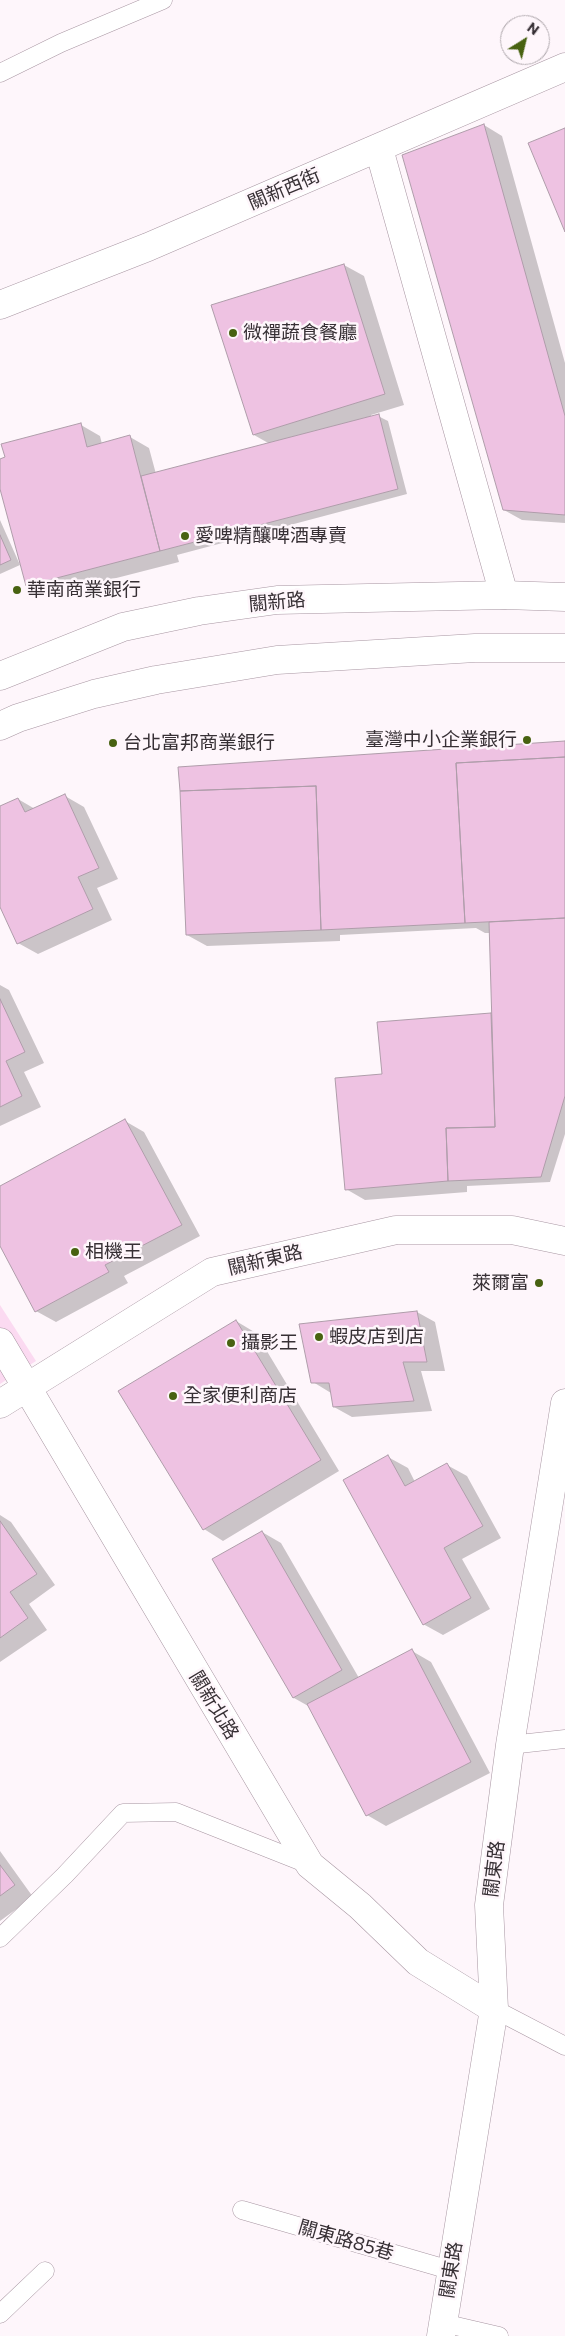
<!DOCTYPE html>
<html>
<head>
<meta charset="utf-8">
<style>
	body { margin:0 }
	#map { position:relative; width:565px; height:2336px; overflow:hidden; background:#fef6fb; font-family:Commissioner,sans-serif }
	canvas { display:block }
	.north { position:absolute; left:500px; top:15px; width:50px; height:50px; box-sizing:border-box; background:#fef6fb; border:1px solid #aea7ac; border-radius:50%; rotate:36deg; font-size:14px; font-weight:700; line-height:20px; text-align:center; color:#373035 }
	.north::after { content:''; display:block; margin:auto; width:18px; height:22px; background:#486211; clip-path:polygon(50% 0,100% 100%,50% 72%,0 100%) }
</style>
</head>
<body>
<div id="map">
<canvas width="565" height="2336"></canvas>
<div class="north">N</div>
</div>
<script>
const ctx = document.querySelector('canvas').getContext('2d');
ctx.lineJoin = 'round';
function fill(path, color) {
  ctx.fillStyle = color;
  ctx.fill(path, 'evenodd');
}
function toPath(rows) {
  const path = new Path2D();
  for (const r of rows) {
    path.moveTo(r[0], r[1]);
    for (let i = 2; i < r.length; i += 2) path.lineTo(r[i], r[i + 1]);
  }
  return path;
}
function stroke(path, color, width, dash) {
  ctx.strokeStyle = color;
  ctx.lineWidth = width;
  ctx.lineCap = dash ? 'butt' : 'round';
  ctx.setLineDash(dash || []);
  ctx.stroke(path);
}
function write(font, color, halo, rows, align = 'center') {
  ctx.font = font + ' Commissioner,"Noto Sans TC",sans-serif';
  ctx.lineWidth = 5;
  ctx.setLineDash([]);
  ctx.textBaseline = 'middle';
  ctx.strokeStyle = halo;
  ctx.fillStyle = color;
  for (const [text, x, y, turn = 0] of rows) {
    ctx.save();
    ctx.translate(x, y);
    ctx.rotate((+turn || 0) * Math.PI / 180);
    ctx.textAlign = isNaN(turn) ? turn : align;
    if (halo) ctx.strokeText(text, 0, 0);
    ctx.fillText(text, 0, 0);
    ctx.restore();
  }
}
const green = toPath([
	[0,1305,36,1361,0,1384]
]);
const shadow = toPath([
	[484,125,502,136,565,363,565,523,522,520,504,510],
	[344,265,364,276,404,405,371,415,371,418,378,416,388,421,407,494,177,555,179,562,46,596,27,585,0,485,0,460,81,425,100,436,102,444,130,437,149,448,156,474,270,444,254,435],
	[0,520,20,565,0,574],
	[565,742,565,1134,550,1182,467,1186,467,1192,365,1200,346,1189,383,1075,490,1014,493,1016,490,933,485,933,476,928,340,935,340,941,207,946,187,935],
	[65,796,84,807,118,879,97,888,112,920,38,954,18,943,0,905,0,808,18,799,35,809],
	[0,985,9,990,44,1063,24,1072,41,1107,0,1126],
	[125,1121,144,1132,200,1236,124,1276,128,1283,56,1322,36,1311,0,1244,0,1187],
	[417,1312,435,1322,445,1371,421,1371,432,1411,352,1417,334,1407,331,1393,313,1382],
	[236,1321,256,1333,339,1471,223,1541,204,1529],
	[388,1457,408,1468,415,1482,447,1465,467,1476,501,1538,462,1559,490,1609,443,1635,423,1624],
	[0,1515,11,1522,55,1585,29,1604,47,1630,0,1662],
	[262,1532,281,1543,359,1678,412,1651,431,1662,490,1773,386,1826,367,1815,310,1707,294,1698,214,1560],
	[0,1851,33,1897,0,1921]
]);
const building = toPath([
	[484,124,565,416,565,515,503,510,402,155,484,124],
	[565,128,565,232,528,143,565,128],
	[344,264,385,394,253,435,211,305,344,264],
	[379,414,398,489,160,551,141,476,379,414],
	[81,423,87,447,130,435,160,551,26,586,0,489,0,459,5,457,1,444,81,423],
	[0,535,11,560,0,565,0,535],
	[565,741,565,757,456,763,465,923,321,930,316,786,180,791,178,767,565,741],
	[565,757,565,918,465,923,456,763,565,757],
	[316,786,321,930,186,935,180,791,316,786],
	[65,794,99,868,78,877,93,909,17,944,0,907,0,806,18,798,25,812,65,794],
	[565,918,565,1096,541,1177,448,1181,446,1128,495,1127,489,922,565,918],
	[0,999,25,1052,6,1061,22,1096,0,1107,0,999],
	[491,1013,495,1127,446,1128,448,1181,345,1190,335,1078,382,1074,377,1022,491,1013],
	[125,1119,182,1225,105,1265,109,1272,35,1312,0,1246,0,1186,125,1119],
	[417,1311,427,1362,403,1362,414,1401,333,1407,329,1383,311,1383,299,1324,417,1311],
	[236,1320,321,1460,203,1530,118,1391,236,1320],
	[388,1455,405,1486,447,1463,483,1526,444,1548,471,1598,423,1625,343,1480,388,1455],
	[0,1521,37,1574,10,1592,28,1618,0,1638,0,1521],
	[262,1531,342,1670,293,1698,212,1559,262,1531],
	[412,1649,471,1762,366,1816,307,1704,412,1649],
	[0,1865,15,1885,0,1896,0,1865]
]);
const service = toPath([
	[0,73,61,43,163,0],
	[510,1745,565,1739],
	[0,1938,65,1875,123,1813,176,1812,310,1865],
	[494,2009,565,2046],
	[242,2210,450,2270],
	[0,2314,45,2271],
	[443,2323,499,2336]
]);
const minor = toPath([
	[379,149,504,595],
	[0,305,148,247,565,67],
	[0,1342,310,1865,360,1906,418,1962,494,2009],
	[0,1404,212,1272,396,1230,512,1230,565,1241]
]);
const tertiary = toPath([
	[0,676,123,627,199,611,277,600,504,595,565,597],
	[0,726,18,718,94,694,156,680,277,660,475,648,565,648],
	[441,2336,494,2009,489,1905,510,1745,565,1403]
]);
const markers = [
	[233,333,5,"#486211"],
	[185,536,5,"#486211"],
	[17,590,5,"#486211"],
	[527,740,5,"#486211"],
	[113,743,5,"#486211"],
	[75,1252,5,"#486211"],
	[539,1283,5,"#486211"],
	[319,1337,5,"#486211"],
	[231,1343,5,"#486211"],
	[173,1396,5,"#486211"]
];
const streetNames = [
	["關新西街",284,189,-23],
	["關新路",277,602,-5],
	["關新東路",265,1260,-13],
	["關新北路",214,1705,59],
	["關東路",494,1869,-83],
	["關東路85巷",346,2240,16],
	["關東路",451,2270,-81]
];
const poiNames = [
	["微禪蔬食餐廳",243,333],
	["愛啤精釀啤酒專賣",195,536],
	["華南商業銀行",27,590],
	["臺灣中小企業銀行",517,740,"right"],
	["台北富邦商業銀行",123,743],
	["相機王",85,1252],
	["萊爾富",529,1283,"right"],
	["蝦皮店到店",329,1337],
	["攝影王",241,1343],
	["全家便利商店",183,1396]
];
fill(green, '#fbdaf1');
fill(shadow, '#0003');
fill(building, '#eec2e2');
stroke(building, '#af9daa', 1);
stroke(service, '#a896a2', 19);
stroke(minor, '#a896a2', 29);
stroke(tertiary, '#a896a2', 29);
stroke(service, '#fff', 18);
stroke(minor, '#fff', 28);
stroke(tertiary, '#fff', 28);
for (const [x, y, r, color] of markers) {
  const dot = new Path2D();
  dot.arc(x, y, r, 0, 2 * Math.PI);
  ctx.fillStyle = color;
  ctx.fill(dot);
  stroke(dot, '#fef6fb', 2);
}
write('19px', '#373035', '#fef6fb', streetNames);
write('19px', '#373035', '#fef6fb', poiNames, 'left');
</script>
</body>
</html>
